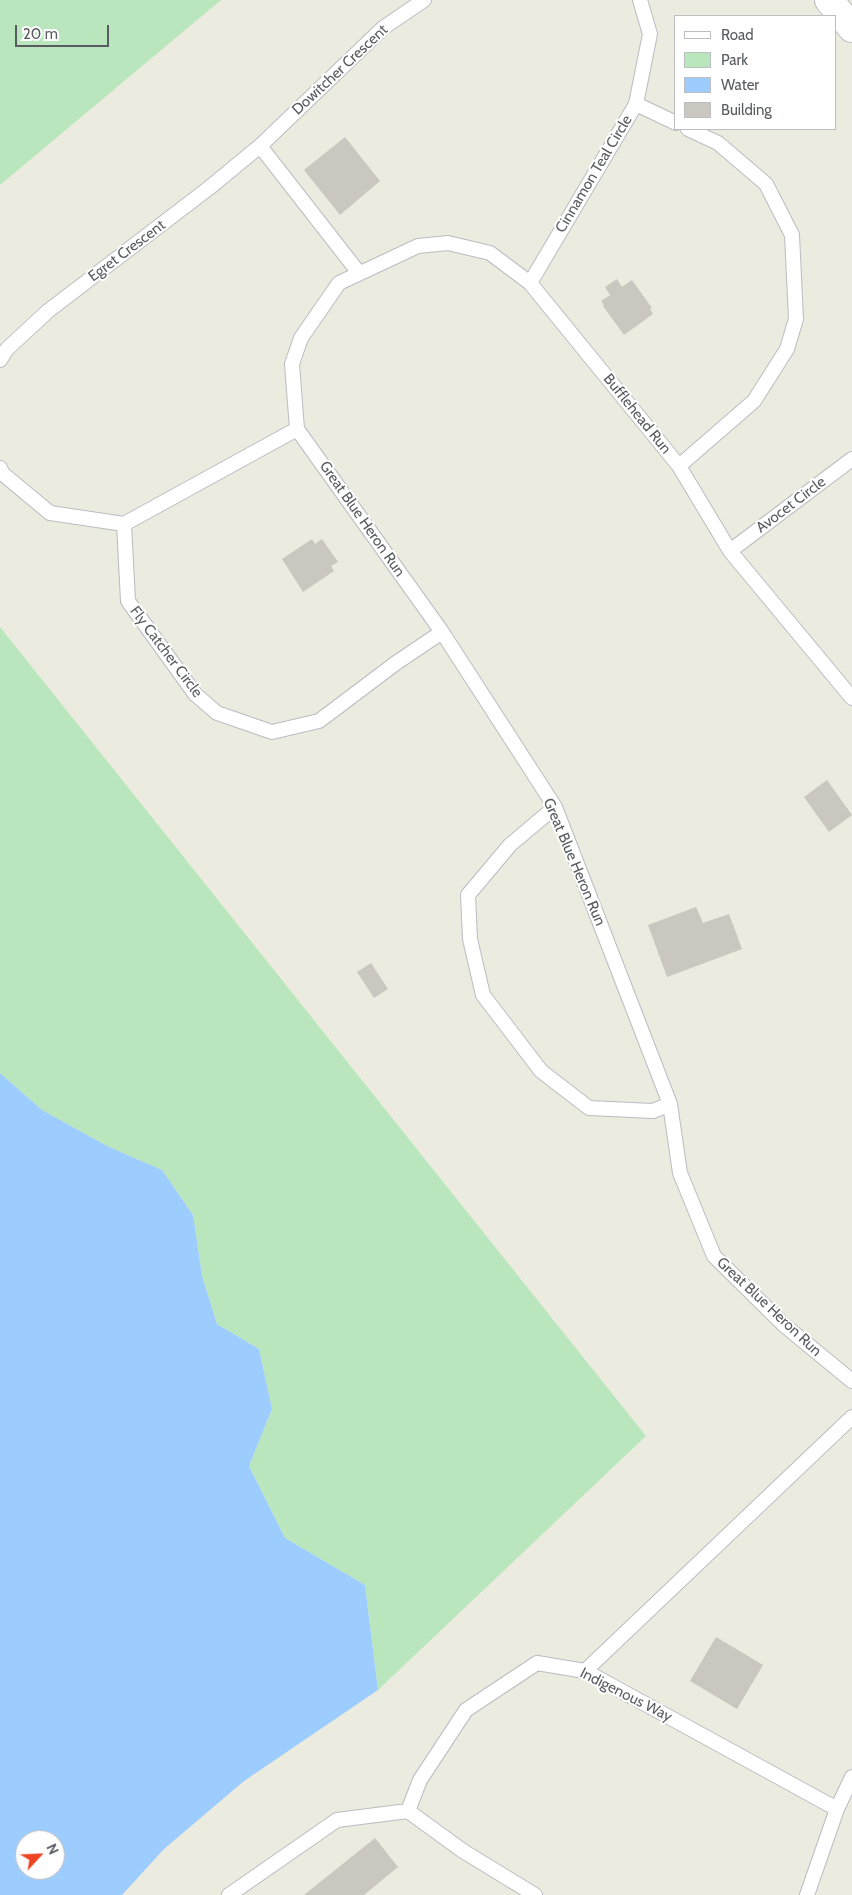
<!DOCTYPE html>
<html>
<head>
<meta charset="utf-8">
<style>
	body { margin:0 }
	#map { position:relative; width:852px; height:1895px; overflow:hidden; background:#ecebdf; font-family:Cabin,sans-serif }
	canvas { display:block }
	.legend { position:absolute; left:674px; top:15px; width:162px; height:115px; box-sizing:border-box; background:#fff; border:1px solid #bcbec0; margin:0; padding:6px 9px; list-style:none; font-size:15px; color:#585c61 }
	.legend li { display:flex; align-items:center; gap:10px; height:25px }
	.legend b { width:25px; border:1px solid #bcbec0 }
	.north { position:absolute; left:15px; top:1830px; width:50px; height:50px; box-sizing:border-box; background:#fff; border:1px solid #bcbec0; border-radius:50%; rotate:65deg; font-size:14px; font-weight:700; line-height:20px; text-align:center; color:#585c61 }
	.north::after { content:''; display:block; margin:auto; width:18px; height:22px; background:#ef4423; clip-path:polygon(50% 0,100% 100%,50% 72%,0 100%) }
	.scale { position:absolute; left:15px; top:25px; width:94px; height:22px; box-sizing:border-box; border:2px solid #585c61; border-top:0; padding-left:6px; font-size:15px; line-height:18px; white-space:nowrap; color:#585c61; -webkit-text-stroke:4px #fff; paint-order:stroke }
</style>
</head>
<body>
<div id="map">
<canvas width="852" height="1895"></canvas>
<ul class="legend">
<li><b style="height:6px;background:#fff"></b>Road</li>
<li><b style="height:14px;background:#bae6be"></b>Park</li>
<li><b style="height:14px;background:#9dccff"></b>Water</li>
<li><b style="height:14px;background:#c9c7bf"></b>Building</li>
</ul>
<div class="north">N</div>
<div class="scale">20 m</div>
</div>
<script>
const ctx = document.querySelector('canvas').getContext('2d');
ctx.lineJoin = 'round';
function fill(path, color) {
  ctx.fillStyle = color;
  ctx.fill(path, 'evenodd');
}
function toPath(rows) {
  const path = new Path2D();
  for (const r of rows) {
    path.moveTo(r[0], r[1]);
    for (let i = 2; i < r.length; i += 2) path.lineTo(r[i], r[i + 1]);
  }
  return path;
}
function stroke(path, color, width, dash) {
  ctx.strokeStyle = color;
  ctx.lineWidth = width;
  ctx.lineCap = dash ? 'butt' : 'round';
  ctx.setLineDash(dash || []);
  ctx.stroke(path);
}
function write(font, color, halo, rows, align = 'center') {
  ctx.font = font + ' Cabin,sans-serif';
  ctx.lineWidth = 4;
  ctx.setLineDash([]);
  ctx.textBaseline = 'middle';
  ctx.strokeStyle = halo;
  ctx.fillStyle = color;
  for (const [text, x, y, turn = 0] of rows) {
    ctx.save();
    ctx.translate(x, y);
    ctx.rotate((+turn || 0) * Math.PI / 180);
    ctx.textAlign = isNaN(turn) ? turn : align;
    if (halo) ctx.strokeText(text, 0, 0);
    ctx.fillText(text, 0, 0);
    ctx.restore();
  }
}
const green = toPath([
	[0,0,221,0,0,185],
	[0,627,646,1436,378,1690,365,1585,285,1538,249,1466,272,1409,259,1349,217,1324,202,1276,193,1215,162,1170,107,1146,42,1110,0,1073]
]);
const water = toPath([
	[0,1073,42,1110,107,1146,162,1170,193,1215,202,1276,217,1324,259,1349,272,1409,249,1466,285,1538,365,1585,378,1690,244,1781,164,1849,122,1895,0,1895],
	[25,1840,55,1840,55,1870,25,1870]
]);
const building = toPath([
	[345,137,380,181,340,215,304,170],
	[617,279,622,287,632,280,652,308,650,309,653,314,624,335,603,306,604,305,601,301,610,295,605,287],
	[312,539,315,544,322,539,338,562,331,566,334,571,303,592,282,559],
	[827,780,852,815,829,832,804,797],
	[696,907,703,923,729,914,742,949,667,977,648,925],
	[371,963,388,989,374,998,357,972],
	[716,1637,763,1665,737,1709,690,1681],
	[375,1838,398,1867,364,1895,304,1895]
]);
const lane = toPath([
	[636,104,676,123],
	[260,146,359,273],
	[530,283,636,104,650,34,640,0],
	[0,360,7,349,48,311,209,188,260,146,383,28,424,0],
	[679,466,754,401,787,349,796,319,792,235,766,184,718,143,688,129],
	[0,468,3,474,50,513,124,524],
	[124,524,128,601,195,694,217,713,272,732,319,721,396,663,442,632],
	[124,524,297,429],
	[730,551,852,459],
	[852,698,730,551,679,466,530,283,490,253,448,243,418,246,339,283,301,338,292,364,297,429,442,632,555,807,670,1104,680,1173,714,1256,784,1325,852,1381],
	[555,807,510,845,468,895,470,939,483,995,541,1071,589,1108,653,1111,670,1104],
	[585,1671,852,1417],
	[229,1895,337,1820,408,1811],
	[535,1895,463,1851,408,1811,420,1780,466,1710,537,1663,585,1671,837,1809],
	[807,1895,837,1809,852,1777]
]);
const street = toPath([
	[829,0,852,28]
]);
const streetNames = [
	["Dowitcher Crescent",340,70,-43],
	["Cinnamon Teal Circle",594,174,-59],
	["Egret Crescent",127,251,-37],
	["Bufflehead Run",637,414,51],
	["Avocet Circle",791,505,-37],
	["Great Blue Heron Run",362,519,55],
	["Fly Catcher Circle",166,652,53],
	["Great Blue Heron Run",574,862,67],
	["Great Blue Heron Run",769,1307,43],
	["Indigenous Way",626,1695,27]
];
fill(green, '#bae6be');
fill(water, '#9dccff');
fill(building, '#c9c7bf');
stroke(lane, '#babcc2', 16);
stroke(street, '#babcc2', 30);
stroke(lane, '#fff', 14);
stroke(street, '#fff', 28);
write('15px', '#585c61', '#fff', streetNames);
</script>
</body>
</html>
